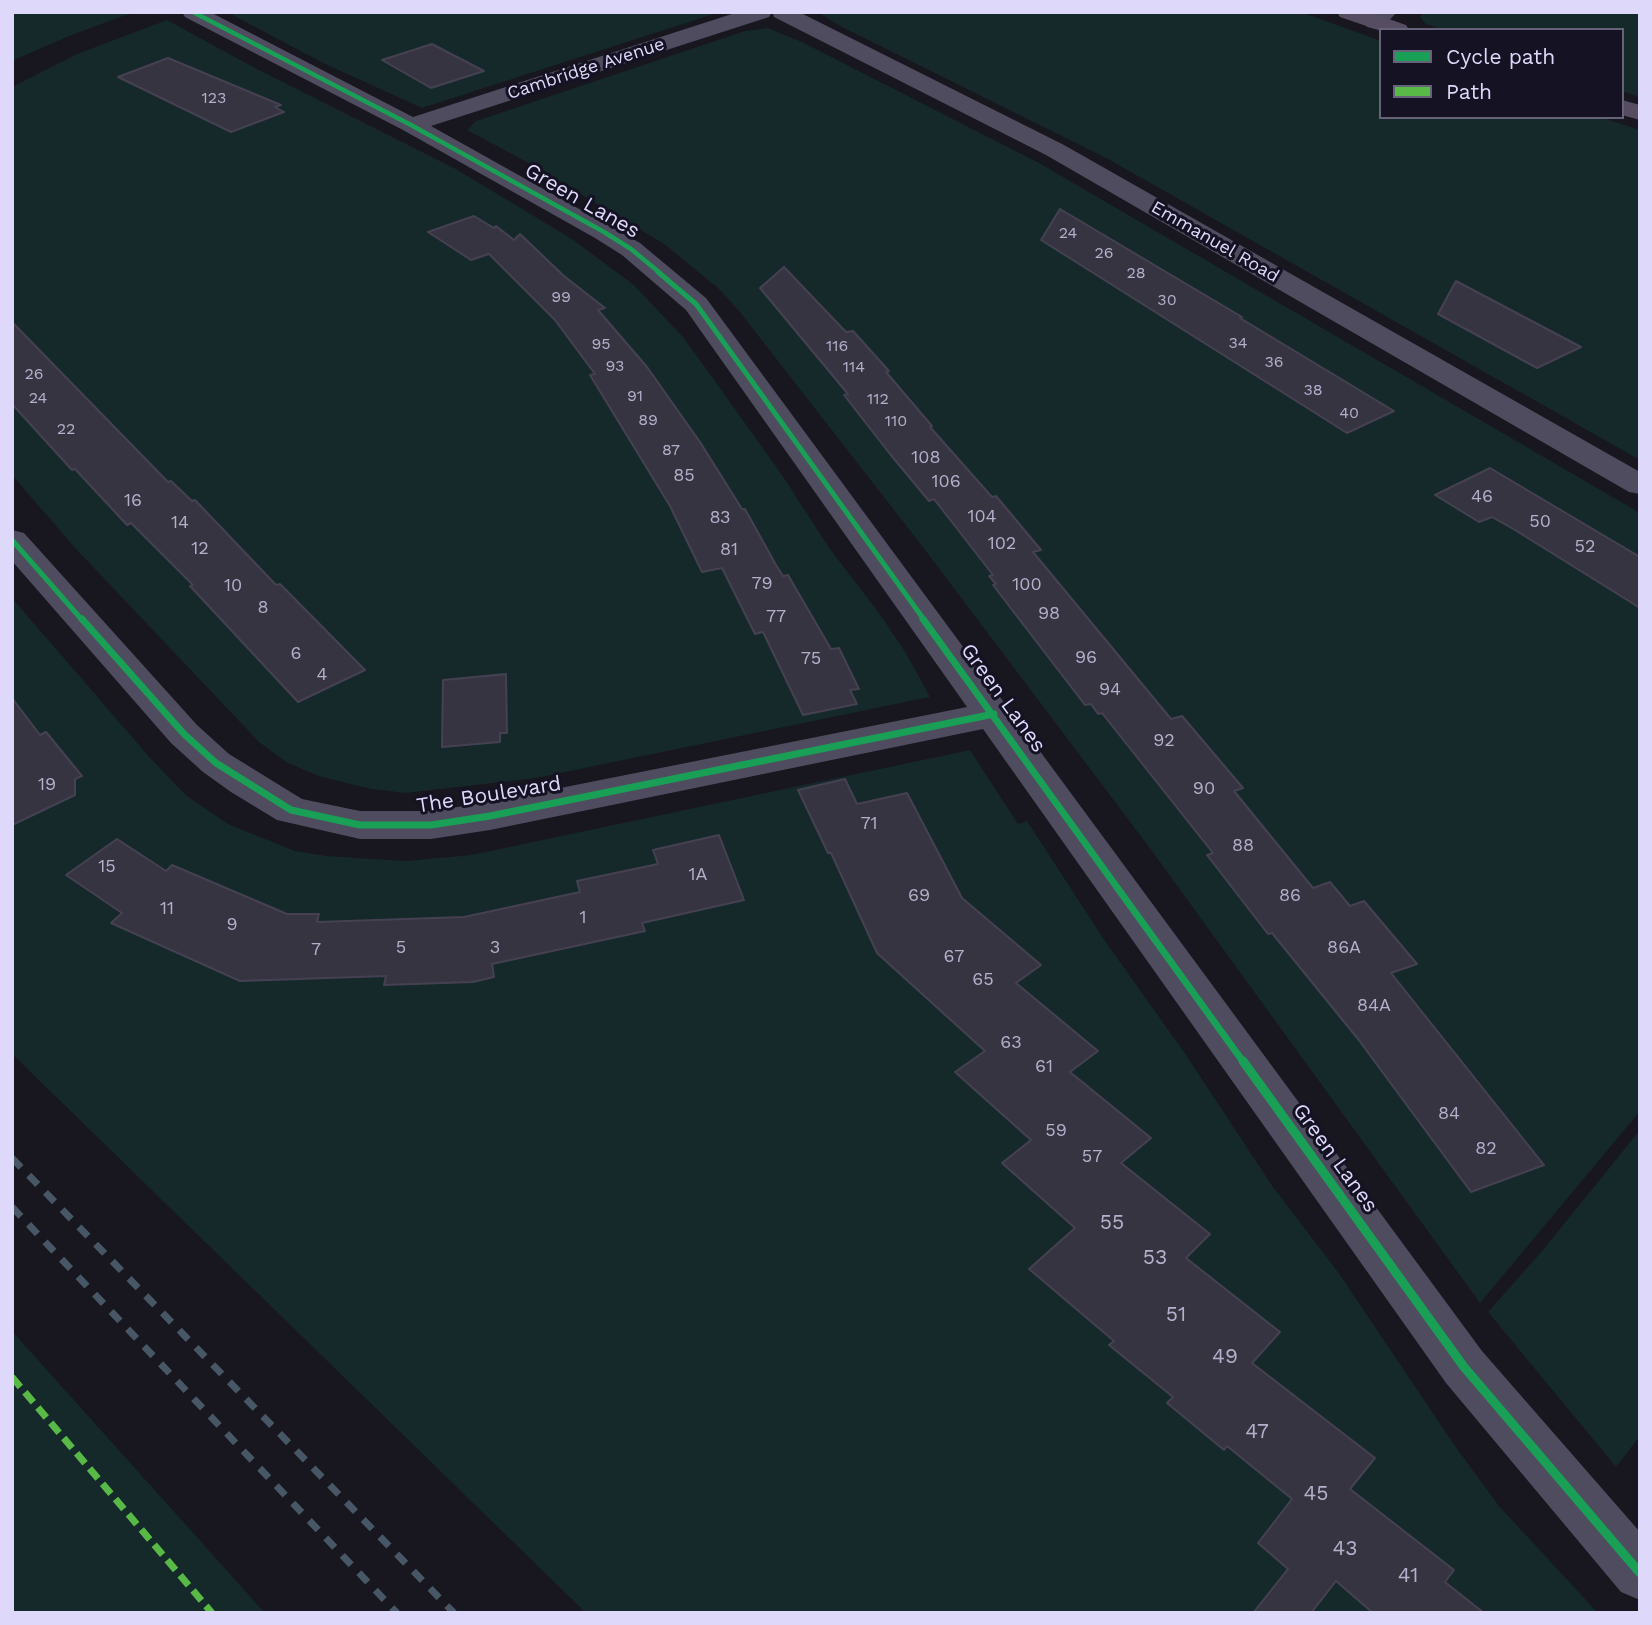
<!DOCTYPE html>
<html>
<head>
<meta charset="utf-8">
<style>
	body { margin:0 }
	#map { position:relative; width:1652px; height:1625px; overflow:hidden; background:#18161f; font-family:"Work Sans",sans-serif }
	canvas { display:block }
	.frame { position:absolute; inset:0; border:14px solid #ded9fa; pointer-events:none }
	.legend { position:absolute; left:1379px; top:28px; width:245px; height:91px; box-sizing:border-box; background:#151223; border:2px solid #656279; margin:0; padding:9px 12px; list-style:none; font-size:21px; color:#ded9fa }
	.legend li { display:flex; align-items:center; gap:14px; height:35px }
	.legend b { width:35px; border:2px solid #656279 }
</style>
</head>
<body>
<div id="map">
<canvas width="1652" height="1625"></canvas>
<div class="frame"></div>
<ul class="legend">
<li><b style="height:9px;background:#1a9f57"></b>Cycle path</li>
<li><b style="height:9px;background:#58b947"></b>Path</li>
</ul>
</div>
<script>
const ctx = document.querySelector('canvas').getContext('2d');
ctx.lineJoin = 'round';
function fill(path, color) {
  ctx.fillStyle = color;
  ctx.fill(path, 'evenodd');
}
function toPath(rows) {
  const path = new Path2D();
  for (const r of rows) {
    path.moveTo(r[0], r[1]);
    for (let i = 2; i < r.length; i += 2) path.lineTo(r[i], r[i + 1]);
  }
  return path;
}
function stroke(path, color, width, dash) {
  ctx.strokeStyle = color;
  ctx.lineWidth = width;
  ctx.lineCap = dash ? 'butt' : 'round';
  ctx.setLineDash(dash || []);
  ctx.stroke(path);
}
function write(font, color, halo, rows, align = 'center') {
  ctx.font = font + ' "Work Sans",sans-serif';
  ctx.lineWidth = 6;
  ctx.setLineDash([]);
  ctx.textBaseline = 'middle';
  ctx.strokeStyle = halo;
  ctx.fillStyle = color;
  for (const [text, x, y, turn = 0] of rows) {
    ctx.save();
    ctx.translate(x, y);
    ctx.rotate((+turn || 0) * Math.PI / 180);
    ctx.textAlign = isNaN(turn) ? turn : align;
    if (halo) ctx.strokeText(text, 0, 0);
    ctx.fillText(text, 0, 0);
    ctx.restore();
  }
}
const green = toPath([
	[12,12,134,12,69,36,12,61],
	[227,12,720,12,422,108,323,63],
	[1301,12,1381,41,1381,117,1600,117,1640,130,1640,460,1106,158,842,27,819,13],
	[1423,12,1640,12,1640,97,1622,91,1622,30,1443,30,1426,24,1420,17],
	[167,20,255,68,456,169,572,239,634,285,683,337,702,363,782,475,830,549,879,613,906,653,930,697,536,778,406,793,371,789,318,776,286,762,259,742,76,549,12,475,12,87,77,54],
	[768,28,802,42,1039,163,1640,513,1640,1111,1480,1303,1149,847,922,546,739,311,718,288,664,244,534,166,467,130,476,121,745,31],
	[12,598,152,760,187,796,228,824,295,851,327,856,407,861,471,855,970,750,1018,824,1027,821,1105,941,1184,1052,1273,1187,1338,1272,1455,1446,1499,1506,1598,1613,586,1613,12,1054],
	[1640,1130,1640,1436,1616,1467,1488,1312,1542,1251],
	[12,1331,265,1613,12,1613]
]);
const building = toPath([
	[432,44,484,71,431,88,382,60,432,44],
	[168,58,281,105,275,107,284,112,231,132,118,77,168,58],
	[1060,209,1242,317,1240,318,1394,411,1347,433,1041,240,1060,209],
	[474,216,494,228,496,226,514,240,520,234,564,276,605,308,598,310,647,367,700,442,742,509,745,509,776,565,783,576,788,575,831,649,839,648,859,689,850,690,857,704,803,715,763,632,755,634,722,568,702,572,670,506,590,375,595,374,555,320,489,254,471,260,428,232,474,216],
	[784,267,846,332,853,331,889,371,886,372,932,426,930,427,992,497,996,496,1041,550,1033,552,1171,719,1182,716,1243,788,1234,791,1313,888,1330,882,1350,906,1364,901,1417,964,1391,973,1544,1165,1471,1192,1358,1039,1272,933,1268,934,1207,855,1213,853,1102,713,1098,714,1091,704,1085,705,993,585,996,584,989,576,993,575,934,499,929,501,890,454,844,395,848,394,760,288,784,267],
	[1456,281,1581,347,1537,368,1438,314,1456,281],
	[12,322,168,482,171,481,192,501,195,500,276,585,280,584,365,670,298,702,190,586,193,585,131,523,127,525,75,469,72,470,12,404,12,322],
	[1490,468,1640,557,1640,608,1515,530,1492,517,1479,522,1435,495,1490,468],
	[506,674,507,733,500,733,500,742,442,747,443,680,506,674],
	[12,698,40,735,46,732,82,776,75,779,75,795,12,825,12,698],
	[845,779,857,804,907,793,962,898,1041,965,1016,983,1098,1051,1070,1072,1151,1138,1121,1163,1210,1234,1186,1258,1280,1332,1252,1363,1375,1458,1350,1489,1454,1570,1445,1582,1484,1613,1373,1613,1336,1581,1311,1613,1253,1613,1288,1569,1258,1543,1292,1499,1227,1446,1224,1450,1167,1403,1173,1397,1109,1345,1114,1341,1029,1269,1075,1228,1002,1163,1031,1140,955,1072,985,1051,877,953,831,853,828,853,798,790,845,779],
	[719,835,744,900,642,923,645,931,492,964,494,977,473,982,384,985,386,976,240,981,111,923,122,913,66,875,117,839,166,871,172,865,287,914,319,914,317,922,464,917,580,892,577,881,658,864,653,850,719,835]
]);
const minor = toPath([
	[182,12,210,12,413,117,738,12,799,12,1064,145,1640,472,1640,494,1629,492,1046,155,774,17,772,12,769,17,431,126,640,243,706,298,1482,1351,1640,1532,1640,1600,1621,1592,1446,1383,983,729,490,830,431,839,360,839,277,820,231,792,203,772,171,743,12,561,12,530,24,533,197,725,229,754,302,799,360,811,431,811,490,802,967,707,686,310,622,255,595,238,403,130,185,17,182,12],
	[1373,12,1397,12,1383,27,1375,29,1367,27,1364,22,1373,12]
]);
const major = toPath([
	[1337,12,1369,12,1406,25,1409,30,1381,31,1340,17,1337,12],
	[1622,100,1640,105,1640,120,1622,115,1622,100]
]);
const rail = toPath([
	[12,1158,454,1613],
	[12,1207,397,1613]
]);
const quiet = toPath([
	[12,1377,212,1613]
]);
const cyclewayFar3 = toPath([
	[193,12,411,125,604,232,631,249,660,273]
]);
const cyclewayFar2 = toPath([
	[658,272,696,304,925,621],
	[12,540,83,621]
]);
const cyclewayFar1 = toPath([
	[82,619,184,734,216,763,291,810,360,825,431,825,490,816,994,714],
	[923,619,1244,1063]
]);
const cycleway = toPath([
	[1243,1061,1464,1367,1640,1573]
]);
const farNumbernames = [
	["123",214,98],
	["24",1068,233],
	["26",1104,253],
	["28",1136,273],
	["99",561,297],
	["30",1167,300],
	["34",1238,343],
	["95",601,344],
	["116",837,346],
	["36",1274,362],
	["93",615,366],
	["114",854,367],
	["26",34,374],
	["38",1313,390],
	["91",635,396],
	["24",38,398],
	["112",878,399],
	["40",1349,413],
	["89",648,420],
	["110",896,421],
	["22",66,429],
	["87",671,450]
];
const farStreetnames = [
	["Cambridge Avenue",586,69,-18],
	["Emmanuel Road",1215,242,30]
];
const numberNames = [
	["108",926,458],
	["85",684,476],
	["106",946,482],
	["46",1482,497],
	["16",133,501],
	["104",982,517],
	["83",720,518],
	["50",1540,522],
	["14",180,523],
	["102",1002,544],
	["52",1585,547],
	["12",200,549],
	["81",729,550],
	["79",762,584],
	["100",1027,585],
	["10",233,586],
	["8",263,608],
	["98",1049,614],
	["77",776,617],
	["6",296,654],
	["96",1086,658],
	["75",811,659],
	["4",322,675],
	["94",1110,690],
	["92",1164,741],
	["19",47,785],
	["90",1204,789],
	["71",869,824],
	["88",1243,846],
	["15",107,867],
	["1A",698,875],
	["69",919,896],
	["86",1290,896],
	["11",167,909],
	["1",583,918],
	["9",232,925],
	["5",401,948],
	["3",495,948],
	["86A",1344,948],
	["7",316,950],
	["67",954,957],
	["65",983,980],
	["84A",1374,1006],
	["63",1011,1043],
	["61",1044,1067],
	["84",1449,1114],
	["59",1056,1131],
	["82",1486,1149],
	["57",1092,1157]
];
const streetNames = [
	["Green Lanes",582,201,30],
	["Green Lanes",1003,698,54],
	["The Boulevard",489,795,-9],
	["Green Lanes",1335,1158,54]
];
const nearNumbernames = [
	["55",1112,1223],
	["53",1155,1258],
	["51",1176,1315],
	["49",1225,1357],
	["47",1257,1432],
	["45",1316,1494],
	["43",1345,1549],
	["41",1408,1576]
];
fill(green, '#15282a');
fill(building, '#373441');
stroke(building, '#454152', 2);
fill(minor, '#4e4c5e');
fill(major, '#564d62');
stroke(rail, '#485765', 7, [13, 11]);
stroke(quiet, '#58b947', 7, [13, 7]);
stroke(cyclewayFar3, '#1a9f57', 4.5);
stroke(cyclewayFar2, '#1a9f57', 5);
stroke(cyclewayFar1, '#1a9f57', 7);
stroke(cycleway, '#1a9f57', 9);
write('16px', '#b4b0cc', null, farNumbernames);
write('18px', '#ded9fa', '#151223', farStreetnames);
write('18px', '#b4b0cc', null, numberNames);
write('21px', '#ded9fa', '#151223', streetNames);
write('21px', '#b4b0cc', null, nearNumbernames);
</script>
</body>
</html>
